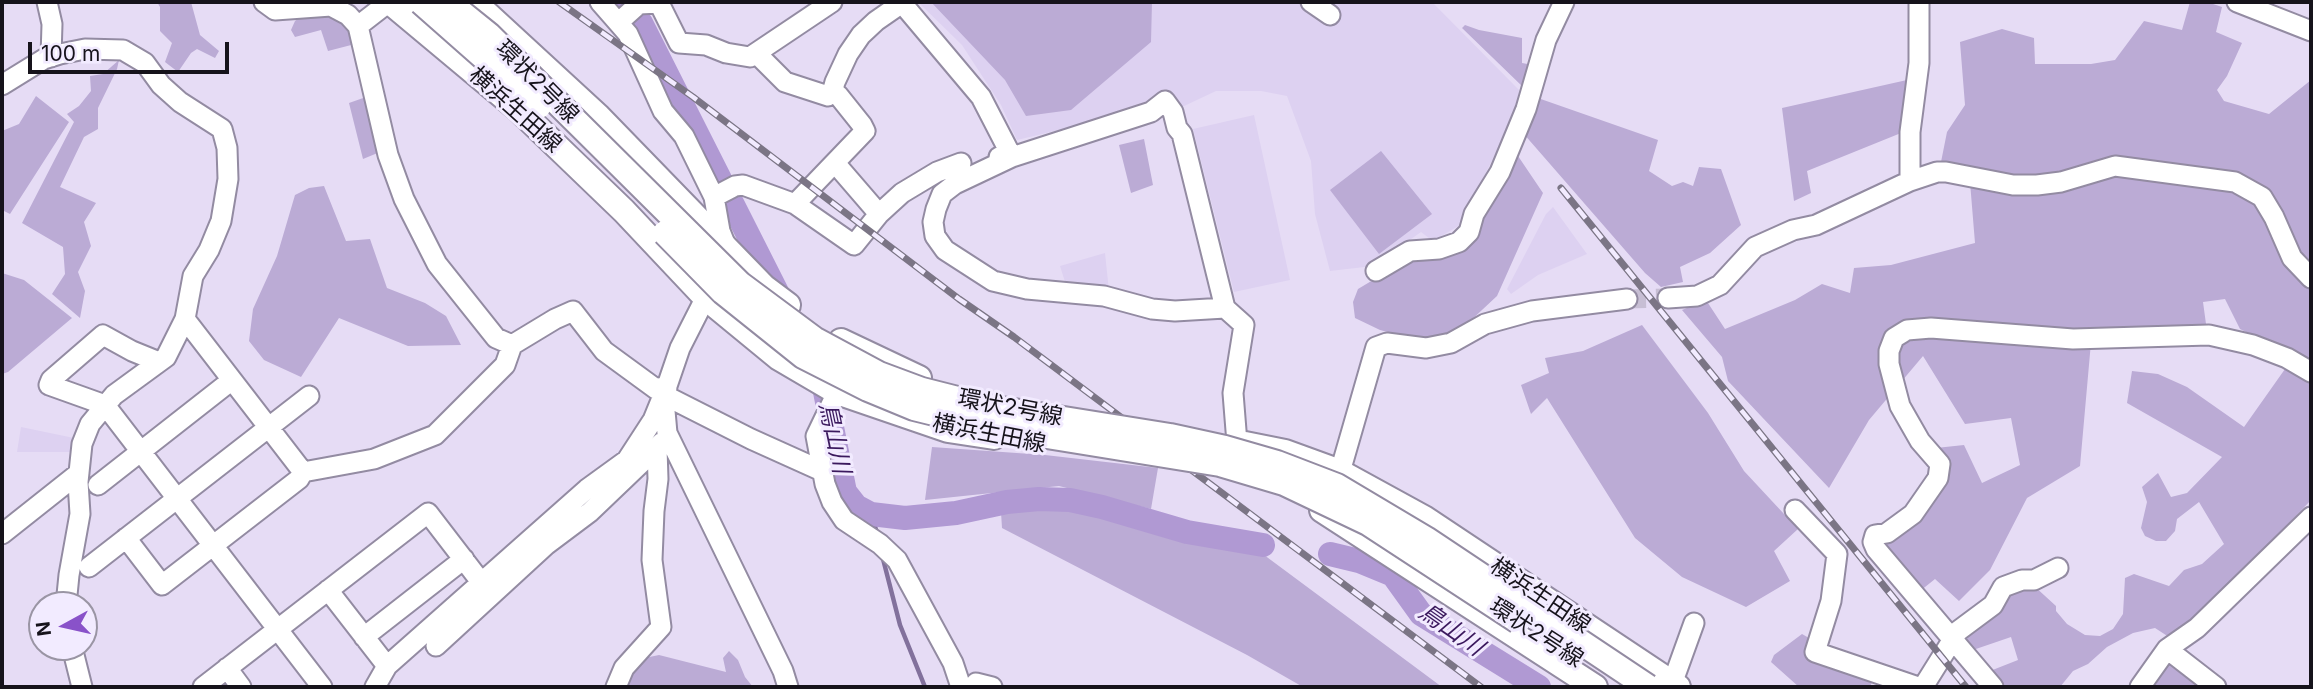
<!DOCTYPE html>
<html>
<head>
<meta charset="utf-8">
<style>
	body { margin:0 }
	#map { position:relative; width:2313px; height:689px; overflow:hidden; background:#e6dcf5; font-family:Inter,sans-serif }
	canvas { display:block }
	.frame { position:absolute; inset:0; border:4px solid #16131b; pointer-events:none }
	.north { position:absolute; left:28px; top:591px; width:70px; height:70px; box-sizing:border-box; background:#f2ebff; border:2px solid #9a95a4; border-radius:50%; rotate:262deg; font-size:19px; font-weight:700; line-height:28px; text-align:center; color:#16131b }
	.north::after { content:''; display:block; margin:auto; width:24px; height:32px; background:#8952c9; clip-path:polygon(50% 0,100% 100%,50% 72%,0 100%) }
	.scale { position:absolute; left:28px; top:42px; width:201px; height:32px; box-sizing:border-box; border:4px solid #16131b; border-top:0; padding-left:9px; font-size:21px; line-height:24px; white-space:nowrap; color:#16131b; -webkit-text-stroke:5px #f2ebff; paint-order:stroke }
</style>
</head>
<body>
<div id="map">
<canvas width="2313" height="689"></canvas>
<div class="frame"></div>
<div class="north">N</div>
<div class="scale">100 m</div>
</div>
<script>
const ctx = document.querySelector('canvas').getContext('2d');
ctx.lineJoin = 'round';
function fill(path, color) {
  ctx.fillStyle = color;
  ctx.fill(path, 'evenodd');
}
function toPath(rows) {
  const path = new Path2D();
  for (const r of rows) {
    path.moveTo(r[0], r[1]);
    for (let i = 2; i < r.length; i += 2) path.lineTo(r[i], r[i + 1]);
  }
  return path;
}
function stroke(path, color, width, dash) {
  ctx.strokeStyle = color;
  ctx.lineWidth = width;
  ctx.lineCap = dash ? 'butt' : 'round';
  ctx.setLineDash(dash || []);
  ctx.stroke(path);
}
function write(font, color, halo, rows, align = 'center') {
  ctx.font = font + ' Inter,"Noto Sans JP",sans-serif';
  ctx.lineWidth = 6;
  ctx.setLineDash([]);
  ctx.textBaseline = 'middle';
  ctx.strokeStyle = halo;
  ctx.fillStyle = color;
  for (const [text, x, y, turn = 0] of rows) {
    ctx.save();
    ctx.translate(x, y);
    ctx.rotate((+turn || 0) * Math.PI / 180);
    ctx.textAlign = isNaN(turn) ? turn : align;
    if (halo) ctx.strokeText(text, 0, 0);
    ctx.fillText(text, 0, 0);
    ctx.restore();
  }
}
const built = toPath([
	[918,2,1432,2,1521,92,1515,114,1460,225,1433,241,1421,232,1373,266,1330,271,1315,214,1311,161,1287,96,1261,91,1216,91,1182,107,1162,90,1144,103,1092,122,1017,140,1001,105,962,45],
	[1254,115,1290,280,1234,292,1193,129],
	[1553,207,1587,254,1538,275,1511,294,1507,289,1546,214],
	[1105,253,1109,291,1066,285,1060,266],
	[21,427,74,438,72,452,17,452]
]);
const green = toPath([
	[157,2,191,2,200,35,219,51,215,58,197,49,191,53,178,72,165,62,172,43,160,31,160,7],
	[931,2,1152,2,1151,42,1071,110,1026,116,1005,80],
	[2190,2,2207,2,2222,7,2216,32,2242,43,2227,76,2217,90,2224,101,2269,114,2311,80,2311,365,2240,329,2225,299,2203,302,2206,324,2092,331,2080,466,2027,498,1990,570,1959,601,1935,579,1920,591,1880,546,1943,481,1936,448,1964,445,1982,483,2020,465,2011,418,1965,424,1923,356,1869,420,1829,488,1728,381,1722,357,1682,310,1706,300,1725,329,1795,300,1822,284,1850,293,1854,268,1891,265,1975,243,1970,182,1941,162,1947,132,1965,105,1960,42,2002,29,2034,38,2035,64,2091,64,2115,60,2144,21,2182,30],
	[332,13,345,19,355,44,328,51,321,30,295,37,291,30,295,21,304,14],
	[1465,25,1479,30,1522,38,1522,63,1533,65,1523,87,1462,28],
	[119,60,117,69,98,108,98,129,84,137,60,187,96,203,84,222,91,246,78,272,85,291,80,318,52,294,65,274,63,247,22,223,74,122,67,114,79,106,91,91,90,76,103,74],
	[1907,80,1901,133,1807,171,1811,193,1794,201,1782,108],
	[36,96,69,122,10,214,2,210,2,131,19,124],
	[366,97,380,152,363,159,349,103],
	[1535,97,1658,140,1649,171,1672,186,1683,182,1693,186,1699,167,1721,169,1741,225,1710,253,1680,267,1683,282,1661,287,1645,273,1523,133],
	[1144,139,1153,185,1131,193,1119,145],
	[1381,151,1432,214,1379,254,1330,190],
	[1518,156,1543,193,1497,296,1453,337,1426,342,1380,330,1355,318,1353,302,1358,289,1413,256,1469,244],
	[324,186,346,241,370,239,387,288,425,303,446,316,461,345,408,346,339,318,301,377,264,360,249,341,253,309,277,256,295,195,309,188],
	[2,273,24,280,72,318,8,372,2,374],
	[1642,325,1708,413,1744,471,1798,529,1774,551,1790,581,1746,607,1682,577,1635,538,1547,398,1531,414,1521,385,1549,373,1545,358,1583,351],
	[2285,369,2311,383,2311,500,2194,623,2172,639,2155,628,2133,633,2107,647,2088,664,2073,671,2060,687,2002,687,1990,671,2018,660,2011,637,1970,651,1963,642,1967,633,2010,591,2033,585,2056,606,2056,611,2067,624,2085,635,2100,636,2113,629,2123,614,2125,578,2134,574,2169,586,2184,570,2202,564,2224,544,2199,502,2177,519,2175,531,2166,541,2156,541,2145,536,2141,528,2147,502,2142,487,2158,473,2171,497,2187,493,2222,457,2127,403,2132,371,2158,374,2187,387,2244,427],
	[932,447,1045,455,1158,468,1151,509,1059,486,925,500],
	[1053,505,1104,511,1157,532,1252,546,1442,687,1303,687,1247,655,1002,528,1001,512],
	[1802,634,1809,638,1809,656,1873,680,1870,687,1799,687,1771,662,1774,655],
	[729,651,738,660,745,677,753,687,620,687,635,660,659,655,726,672,723,658],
	[2172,658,2210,687,2154,687]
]);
const stream = toPath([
	[871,514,877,533],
	[882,555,900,625,925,687]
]);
const river = toPath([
	[621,2,641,23,782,302],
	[825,392,845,492,856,506,871,514,905,518,956,513,1007,502,1039,499,1070,500,1102,507,1187,532,1263,545],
	[1330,554,1359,561,1393,575,1421,614,1539,687]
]);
const minorTunnel = toPath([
	[1627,299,1668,298]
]);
const minor = toPath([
	[47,2,52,24,51,57],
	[264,2,275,10,331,6,348,15,358,26],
	[389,2,358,26,388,155,404,199,437,264,496,338,512,345,555,319,573,311,604,351,656,389,667,386],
	[600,2,628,34,663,111,684,136,714,197,720,231,726,246],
	[901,2,981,97,1012,157,955,184,942,194,936,209,933,222,935,236,945,250,993,281,1027,289,1104,296,1152,309,1175,311,1225,308,1244,325,1233,393,1237,443],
	[1311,2,1330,15],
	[2237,2,2311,31],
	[619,22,639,4,659,3,679,43,706,45,726,53,750,57,832,2],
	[756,53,785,82,828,96,832,93,835,82,848,54,861,35,876,21,902,3],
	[2,85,44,59,60,54,85,49,123,50,145,63,161,85,180,102,222,129,227,148,228,179,221,221,209,250,193,276,185,319,166,357,114,395,90,424,82,444,78,482,80,514,69,575,66,605],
	[832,93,838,95,862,125,865,131,795,204,854,245,879,214,902,193,937,172,961,163],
	[999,157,1012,157,1151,112,1165,101,1173,112,1177,128,1182,134,1225,308],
	[835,163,879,214],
	[1910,181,1937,172,1946,172,2013,185,2037,185,2061,182,2115,166,2235,182,2262,197,2274,217,2292,258,2311,278],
	[714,197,735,186,743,185,795,204],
	[1376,271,1410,251,1439,249,1459,242,1469,232,1474,214,1500,172,1526,109,1546,40,1564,2],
	[712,285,680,348,667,386,665,411,667,433,783,671,788,687],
	[1668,298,1697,296,1720,285,1755,247,1793,230,1816,225,1910,181,1910,132,1919,63,1919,2],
	[185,319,303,472],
	[159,362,132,351,103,335,51,380,49,385,105,405,322,687],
	[842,382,816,436,825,484,832,502,844,520,880,544,897,560,953,663,961,687],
	[666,396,751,439,822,471],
	[1340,472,1376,347,1387,343,1426,348,1451,343,1485,324,1532,311,1627,299],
	[98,485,232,380],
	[1795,510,1837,554,1831,601,1815,652,1918,687],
	[2,534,79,473],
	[126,538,162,585,299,479,303,472,374,459,435,435,505,365,512,345],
	[89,567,309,396],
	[328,590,387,666],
	[364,637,464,559],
	[436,646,546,545,590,512,657,448],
	[72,647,82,687],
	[2167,649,2216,687],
	[227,668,241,687],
	[1672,684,1694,623],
	[203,687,428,513,481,582],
	[375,687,387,666,587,489,627,460,653,420,662,398],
	[616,687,624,668,661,627,652,560,654,511,658,479,657,448,661,443],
	[973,687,976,683,992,687],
	[1923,687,1958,631,1993,605,2003,587,2022,580,2034,580,2058,568],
	[1993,687,1876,549,1873,542,1875,535,1887,533,1913,514,1938,478,1940,464,1920,441,1900,406,1889,364,1889,351,1894,338,1907,330,1931,328,2073,339,2209,335,2253,345,2287,358,2311,372],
	[2140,687,2167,649,2197,628,2311,517]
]);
const major = toPath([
	[390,2,517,108,624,211,706,298,779,358,837,392,948,430,994,437],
	[474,2,598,116,764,287,788,305],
	[841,341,919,378],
	[1245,444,1285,452,1340,472,1424,518,1678,687],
	[1322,510,1595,687]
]);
const rail = toPath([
	[559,2,693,97,959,299,1014,337,1481,687],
	[1561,188,1966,687]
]);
const majorBridge = toPath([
	[421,2,539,106],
	[448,2,489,35,740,284,814,339,879,374,922,390,989,407,1170,436,1225,448,1277,463,1337,486,1426,539,1648,687],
	[665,233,723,292,803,356,868,389,914,408,991,427,1220,464,1284,483,1368,523,1518,621]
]);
const streetNames = [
	["環状2号線",537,82,45],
	["横浜生田線",515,110,42],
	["環状2号線",1010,408,11],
	["横浜生田線",989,434,11],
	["横浜生田線",1540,596,34],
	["環状2号線",1536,633,33]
];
const waterNames = [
	["鳥山川",834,438,78],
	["鳥山川",1451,630,35]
];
fill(built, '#ddd1f1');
fill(green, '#bbabd5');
stroke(stream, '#82719c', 4.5);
stroke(river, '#b099d3', 24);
stroke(minorTunnel, '#c7bed4', 19, [19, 10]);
stroke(minor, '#938ba2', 23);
stroke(major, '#938ba2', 28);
stroke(minor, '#fff', 19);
stroke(major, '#fff', 24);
stroke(rail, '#7b7585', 7);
stroke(rail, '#f2ebff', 4.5, [13]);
stroke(majorBridge, '#938ba2', 28, []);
stroke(majorBridge, '#fff', 24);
write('23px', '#16131b', '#f2ebff', streetNames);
write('italic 24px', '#3b195e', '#f2ebff', waterNames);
</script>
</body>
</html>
